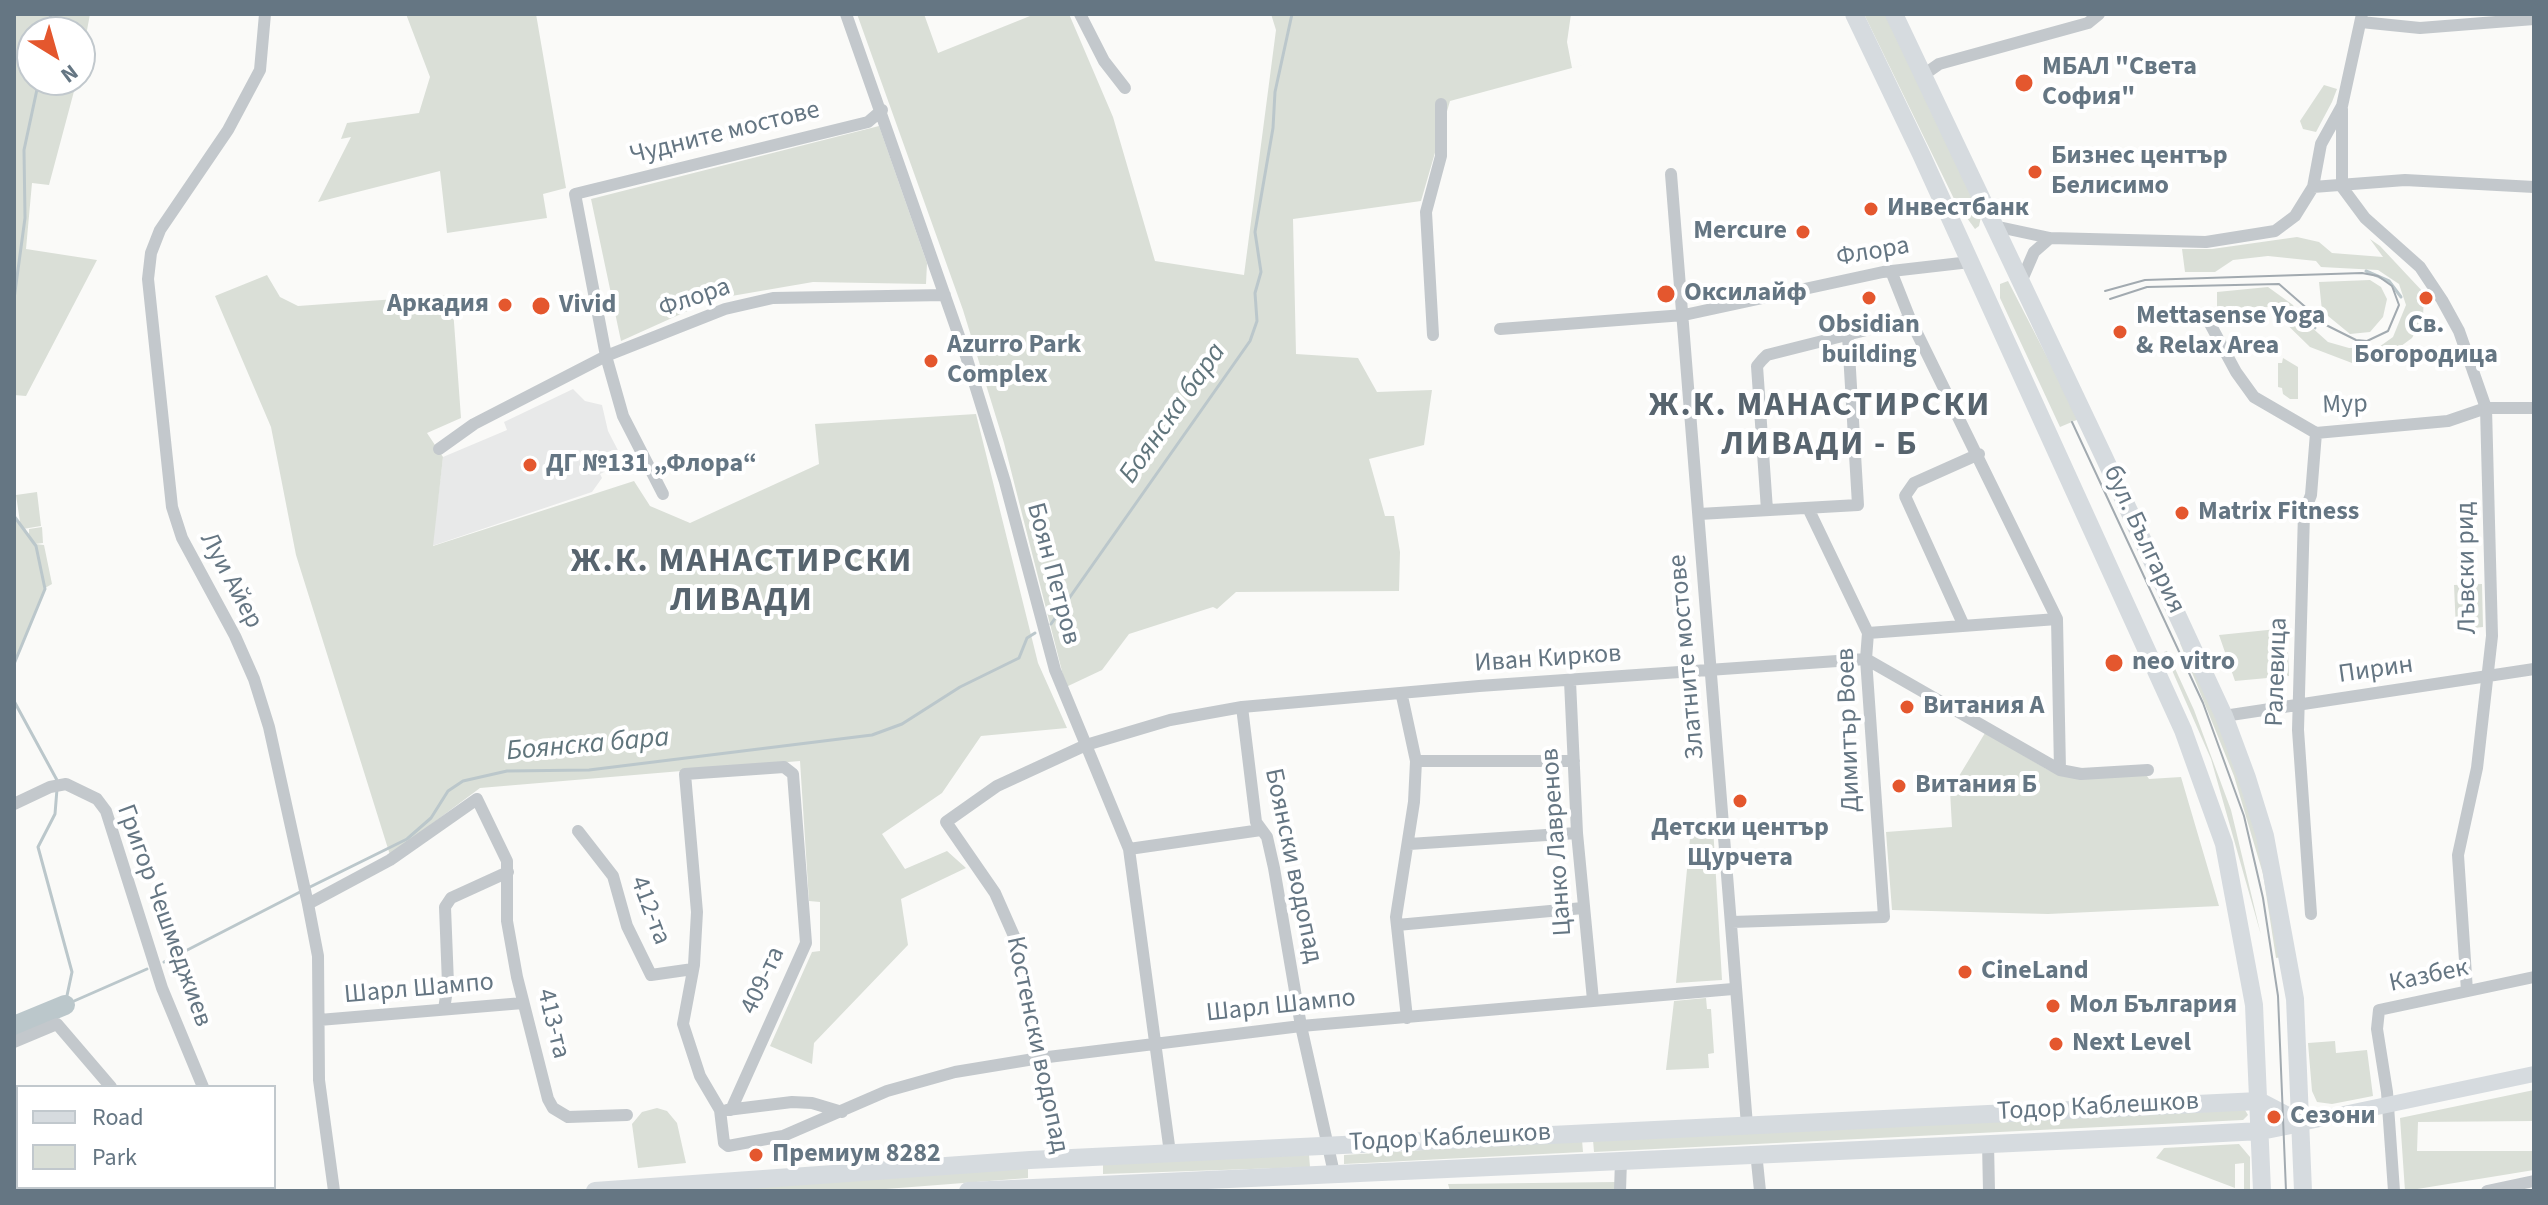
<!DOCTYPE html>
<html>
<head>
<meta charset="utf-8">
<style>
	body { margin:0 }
	#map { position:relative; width:2548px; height:1205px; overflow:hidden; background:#fafaf8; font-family:"Source Sans 3",sans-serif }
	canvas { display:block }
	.frame { position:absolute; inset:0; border:16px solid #657683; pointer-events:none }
	.legend { position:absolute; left:16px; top:1085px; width:260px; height:104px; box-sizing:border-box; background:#fff; border:2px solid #c1c8cd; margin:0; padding:10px 14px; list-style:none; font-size:24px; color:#657683 }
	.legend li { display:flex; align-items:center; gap:16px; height:40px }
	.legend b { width:40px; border:2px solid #c1c8cd }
	.north { position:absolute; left:16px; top:16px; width:80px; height:80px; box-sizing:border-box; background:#fff; border:2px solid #c1c8cd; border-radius:50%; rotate:143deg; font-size:22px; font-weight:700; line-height:32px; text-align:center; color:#657683 }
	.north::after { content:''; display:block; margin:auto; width:28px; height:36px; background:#e4572e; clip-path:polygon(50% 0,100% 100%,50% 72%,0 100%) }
</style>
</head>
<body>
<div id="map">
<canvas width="2548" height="1205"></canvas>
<div class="frame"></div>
<ul class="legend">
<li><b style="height:10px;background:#d6dbdf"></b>Road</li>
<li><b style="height:22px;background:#dadfd7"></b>Park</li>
</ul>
<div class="north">N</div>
</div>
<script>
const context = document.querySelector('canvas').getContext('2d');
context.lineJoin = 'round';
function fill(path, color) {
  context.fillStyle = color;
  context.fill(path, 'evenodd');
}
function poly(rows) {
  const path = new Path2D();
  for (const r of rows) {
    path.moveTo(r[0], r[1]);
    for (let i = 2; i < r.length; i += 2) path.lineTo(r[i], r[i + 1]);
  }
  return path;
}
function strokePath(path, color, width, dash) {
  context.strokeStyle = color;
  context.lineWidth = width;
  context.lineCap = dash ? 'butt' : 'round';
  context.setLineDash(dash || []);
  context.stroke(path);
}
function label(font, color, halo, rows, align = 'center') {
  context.font = font + ' "Source Sans 3",sans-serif';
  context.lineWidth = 8;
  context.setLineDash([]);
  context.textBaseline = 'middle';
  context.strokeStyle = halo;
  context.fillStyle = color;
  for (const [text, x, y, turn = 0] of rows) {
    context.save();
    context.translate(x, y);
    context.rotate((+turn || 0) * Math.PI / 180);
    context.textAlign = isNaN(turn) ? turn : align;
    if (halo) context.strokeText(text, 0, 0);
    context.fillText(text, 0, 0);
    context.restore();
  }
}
const built = poly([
	[573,389,585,401,602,405,608,431,624,462,600,474,602,478,592,492,432,546,443,457,507,430,504,422]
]);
const green = poly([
	[14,14,90,14,80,68,80,32,32,32,32,80,77,80,49,185,32,183,26,249,97,260,26,396,14,395],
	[406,14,536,14,566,188,543,194,547,218,447,233,440,171,318,202,351,137,341,139,347,123,419,113,430,77],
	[857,14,924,14,938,53,1035,14,1069,14,1113,117,1155,261,1244,275,1276,30,1271,14,1571,14,1567,42,1572,68,1594,62,1599,14,1594,62,1450,101,1421,201,1293,219,1296,354,1358,358,1377,392,1432,390,1424,445,1369,459,1385,516,1394,516,1400,552,1399,591,1236,592,1217,609,1213,607,1129,634,1102,670,1066,687,1004,443,963,310],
	[1864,14,1886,14,1981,217,1979,226,1975,229,1956,203],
	[2324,85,2337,89,2332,102,2316,132,2303,129,2300,121],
	[879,126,927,263,926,284,813,282,714,299,621,341,591,199],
	[2297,237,2319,242,2332,253,2383,257,2370,239,2380,246,2424,293,2423,318,2412,338,2378,363,2352,363,2310,347,2269,307,2217,308,2217,292,2268,287,2293,305,2299,316,2328,342,2349,348,2379,347,2393,337,2406,305,2399,284,2378,270,2321,267,2316,261,2268,256,2233,260,2215,272,2185,272,2182,249,2212,249],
	[267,275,280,297,298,306,452,295,461,418,427,433,443,457,433,546,634,481,650,506,690,523,819,464,815,424,976,414,1038,663,1067,728,981,736,942,793,882,834,905,869,947,851,966,868,901,899,908,945,814,1043,812,1064,770,1046,812,952,820,951,820,902,809,901,800,761,480,788,390,855,296,555,271,427,215,296],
	[2370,280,2381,287,2387,299,2383,317,2370,332,2350,334,2322,311,2319,282],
	[2008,281,2079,419,2060,427,2000,298,2000,284],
	[2283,358,2298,367,2298,399,2290,399,2283,394,2282,388,2278,387,2278,363,2282,363],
	[37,492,41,526,23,529,29,536,29,529,42,527,43,543,35,544,44,545,52,584,45,588,14,664,14,516,20,522,16,495],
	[2482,584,2483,627,2456,630,2454,585],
	[2287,628,2289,676,2235,681,2219,635],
	[2182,642,2218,720,2254,824,2282,957,2276,958,2263,874,2234,776,2180,643],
	[2167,651,2194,710,2231,810,2261,935,2211,759,2164,652],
	[1985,733,2050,771,2145,773,2149,779,2181,777,2219,906,2048,914,1892,910,1886,832,1952,827,1950,791],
	[1713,826,1722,980,1676,983,1691,828],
	[1706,998,1707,1009,1711,1009,1714,1053,1708,1054,1709,1068,1666,1070,1674,1001],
	[2335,1041,2336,1053,2367,1050,2373,1096,2332,1104,2317,1102,2312,1091,2308,1043],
	[2534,1090,2534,1121,2418,1122,2417,1151,2534,1151,2534,1170,2405,1191,2400,1118],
	[657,1108,667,1111,677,1123,686,1163,638,1168,632,1124,642,1112],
	[2245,1110,2248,1115,2243,1120,1594,1152,1593,1140],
	[1582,1140,1583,1152,1344,1164,1344,1155],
	[2239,1144,2250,1157,2250,1189,2244,1190,2244,1163,2235,1164,2235,1188,2156,1158,2164,1148],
	[1309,1155,1310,1167,1103,1174,1103,1164],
	[1028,1167,1028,1178,860,1191,709,1191],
	[1617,1182,1617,1191,1450,1191,1448,1184]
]);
const stream = poly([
	[48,32,51,14],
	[2366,271,2389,281,2401,297],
	[14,299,25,218,24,150,39,80],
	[2299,313,2315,328],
	[14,516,36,546,45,589,14,664],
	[1051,624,1250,341,1257,321,1255,293,1261,272,1255,232,1273,128,1275,92,1292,14],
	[14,701,58,782],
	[57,789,55,814,38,847,72,972,65,1005],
	[310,887,407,839,431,818,448,791,463,781,507,771,589,770,872,735,902,724,960,687,1019,658,1027,638,1035,633],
	[164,962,300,892],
	[65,1005,147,969]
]);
const river = poly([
	[14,1026,65,1005]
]);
const street = poly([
	[265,14,260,70,228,130,160,230,151,253,148,279,172,507,182,538,235,636,254,679,269,727,308,904,318,956,319,1080,334,1191],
	[846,14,966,356,1005,482,1055,670,1129,849,1170,1153],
	[1080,14,1104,61,1125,88],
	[2361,22,2420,28,2534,19],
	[1922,76,1939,64,2088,23,2099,14],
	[2342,109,2342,187],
	[1671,174,1747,1125],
	[2313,187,2405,180,2534,187],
	[2342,187,2365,218,2420,267,2442,300,2459,331,2486,408,2492,636,2477,768,2458,855,2467,991],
	[1994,226,2050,238,2206,242,2275,231,2295,216,2313,187,2321,144,2342,106,2362,14],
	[1891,271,1910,319,2057,619,2060,770],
	[2021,282,2034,252,2050,238],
	[2208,320,2236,372,2254,397,2316,433,2448,421,2486,408,2534,408],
	[1500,329,1684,315,1883,272,1970,262],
	[1433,335,1426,212,1441,156,1441,104],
	[439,449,474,424,606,356,725,309,773,298,945,295],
	[663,494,623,416,606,356,575,194,868,122,882,110],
	[1767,510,1757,366,1762,360,1767,355,1910,319],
	[1699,514,1858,505,1848,336],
	[1964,626,1905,496,1914,483,1979,454],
	[1868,633,2057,619],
	[1570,681,1577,833,1593,1000],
	[1402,696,1416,761,1414,802,1396,917,1407,1018],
	[1242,707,1256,822,1267,837,1274,868,1301,1026,1334,1173],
	[2224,716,2534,669],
	[1416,761,1574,761],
	[14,804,50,787,66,784,97,799,106,811,162,988,203,1087],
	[578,831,613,876,627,926,651,975,693,969],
	[1409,844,1577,833],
	[1129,849,1261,830],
	[308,904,390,860,477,799,507,861,507,921,517,977,548,1099,553,1108,568,1117,627,1115],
	[2311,914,2298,730,2304,513,2311,495,2316,433],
	[1732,922,1884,917,1866,659,1868,633,1808,508],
	[1397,925,1583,908],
	[444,1009,448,984,445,907,451,898,508,872],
	[319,1020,523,1003],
	[14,1042,57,1024,111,1087],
	[727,1110,792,1102,812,1103,842,1112],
	[731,1110,806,943,793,774,784,767,685,774,697,912,694,965,683,1024,700,1076,720,1110,724,1143,728,1146,783,1136,887,1091,955,1072,1040,1058,1301,1026,1733,989],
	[14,1141,18,1145],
	[1988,1143,1989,1191],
	[1756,1152,1760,1191],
	[1061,1159,1014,936,995,893,946,822,997,786,1086,745,1170,720,1242,707,1479,686,1866,659,2060,770,2081,774,2148,770],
	[57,1187,61,1191],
	[1620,1191,1621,1160],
	[2394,1191,2387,1092,2377,1029,2379,1010,2534,977],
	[2487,1191,2534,1181]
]);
const secondary = poly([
	[2301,1123,2534,1074]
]);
const primary = poly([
	[1854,14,1921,154,2183,730,2224,844,2254,1005,2262,1191],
	[1894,14,2104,457,2224,716,2247,778,2265,836,2295,999,2303,1191],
	[595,1191,1030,1160,2259,1101,2301,1123],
	[968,1191,2165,1136,2261,1131,2301,1123]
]);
const tram = poly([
	[2105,291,2145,280,2362,273,2378,276,2392,286,2399,305,2388,331,2367,341,2356,340,2326,325,2279,284,2147,287,2110,299],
	[2072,422,2203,703,2244,816,2263,898,2278,996,2286,1191]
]);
const markers = [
	[2024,83,10,"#e4572e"],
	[2035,172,8,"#e4572e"],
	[1871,209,8,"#e4572e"],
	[1803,232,8,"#e4572e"],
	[1666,294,10,"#e4572e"],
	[1869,298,8,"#e4572e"],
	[2426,298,8,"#e4572e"],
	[505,305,8,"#e4572e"],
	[541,306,10,"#e4572e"],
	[2120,332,8,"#e4572e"],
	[931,361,8,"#e4572e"],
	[530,465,8,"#e4572e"],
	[2182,513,8,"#e4572e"],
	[2114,663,10,"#e4572e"],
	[1907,707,8,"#e4572e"],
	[1899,786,8,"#e4572e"],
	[1740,801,8,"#e4572e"],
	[1965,972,8,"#e4572e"],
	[2053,1006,8,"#e4572e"],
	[2056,1044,8,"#e4572e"],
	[2274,1117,8,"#e4572e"],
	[756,1155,8,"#e4572e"]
];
const poiNames = [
	["МБАЛ \"Света",2042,68],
	["София\"",2042,98],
	["Бизнес център",2051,157],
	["Белисимо",2051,187],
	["Инвестбанк",1887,209],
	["Mercure",1787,232,"right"],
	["Оксилайф",1684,294],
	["Аркадия",489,305,"right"],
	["Vivid",559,306],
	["Mettasense Yoga",2136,317],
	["& Relax Area",2136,347],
	["Obsidian",1869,326,"center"],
	["building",1869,356,"center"],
	["Св.",2426,326,"center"],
	["Богородица",2426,356,"center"],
	["Azurro Park",947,346],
	["Complex",947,376],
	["ДГ №131 „Флора“",546,465],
	["Matrix Fitness",2198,513],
	["neo vitro",2132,663],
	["Витания А",1923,707],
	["Витания Б",1915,786],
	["Детски център",1740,829,"center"],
	["Щурчета",1740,859,"center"],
	["CineLand",1981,972],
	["Мол България",2069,1006],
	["Next Level",2072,1044],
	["Сезони",2290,1117],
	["Премиум 8282",772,1155]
];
const streetNames = [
	["Чудните мостове",725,134,-14],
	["Флора",1873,253,-10],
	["Флора",695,299,-19],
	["Мур",2345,406,-2],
	["бул. България",2143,540,65],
	["Лъвски рид",2468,568,-91],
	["Боян Петров",1052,574,75],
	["Луи Айер",230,581,62],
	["Златните мостове",1688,657,-95],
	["Иван Кирков",1548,660,-4],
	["Пирин",2376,671,-8],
	["Ралевица",2278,672,-88],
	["Димитър Воев",1850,730,-92],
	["Цанко Лавренов",1558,842,-94],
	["Боянски водопад",1292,866,78],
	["412-та",649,911,69],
	["Григор Чешмеджиев",163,916,70],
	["Казбек",2429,977,-12],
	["409-та",764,981,-65],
	["Шарл Шампо",419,990,-5],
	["Шарл Шампо",1281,1007,-6],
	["413-та",552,1024,76],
	["Костенски водопад",1036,1045,78],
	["Тодор Каблешков",2098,1108,-3],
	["Тодор Каблешков",1450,1139,-3]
];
const waterNames = [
	["Боянска бара",1174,414,-55],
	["Боянска бара",588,746,-5]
];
const districtNames = [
	["Ж.К. МАНАСТИРСКИ",1820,408],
	["ЛИВАДИ - Б",1820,447],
	["Ж.К. МАНАСТИРСКИ",742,564],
	["ЛИВАДИ",742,603]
];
fill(built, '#e8e9e9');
fill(green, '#dadfd7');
strokePath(stream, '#bbc7cb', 3);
strokePath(river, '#bbc7cb', 20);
strokePath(street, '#c3c8cc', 12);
strokePath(secondary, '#d6dbdf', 16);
strokePath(primary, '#d6dbdf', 18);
strokePath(tram, '#a2aab0', 2);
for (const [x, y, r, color] of markers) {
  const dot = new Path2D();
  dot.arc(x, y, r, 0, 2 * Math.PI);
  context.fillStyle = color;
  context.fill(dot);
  strokePath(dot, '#fff', 3);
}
label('bold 26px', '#657683', '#fff', poiNames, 'left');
label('26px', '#657683', '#fff', streetNames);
label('italic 28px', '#60757c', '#fff', waterNames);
context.letterSpacing = '2px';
label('bold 34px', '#57646e', '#fff', districtNames);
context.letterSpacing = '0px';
</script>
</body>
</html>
